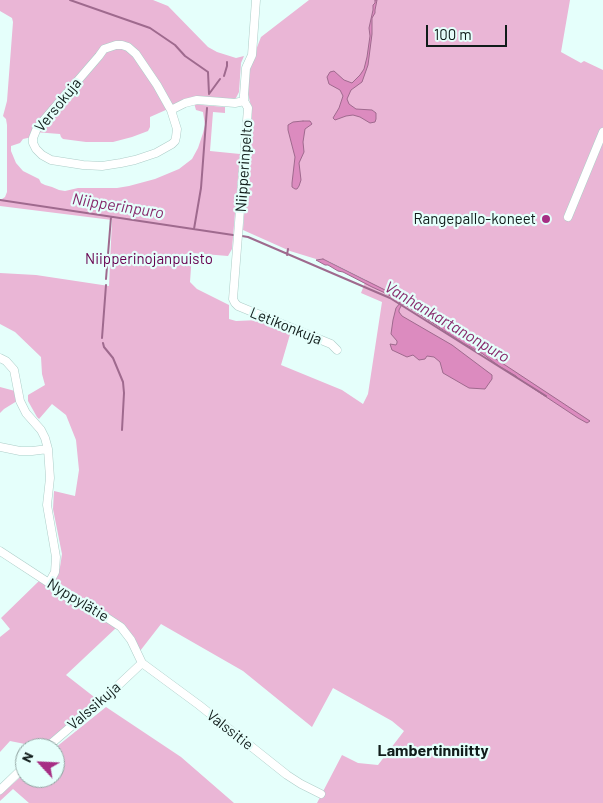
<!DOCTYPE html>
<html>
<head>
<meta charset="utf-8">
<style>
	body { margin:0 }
	#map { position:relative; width:603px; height:803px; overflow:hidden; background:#e5fffb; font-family:Barlow,sans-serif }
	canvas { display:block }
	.north { position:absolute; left:15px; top:738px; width:50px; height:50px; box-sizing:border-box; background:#e5fffb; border:1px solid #90a4a1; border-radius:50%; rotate:295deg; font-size:14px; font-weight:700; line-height:20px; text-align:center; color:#101c1a }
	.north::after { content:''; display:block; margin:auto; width:18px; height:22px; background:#a62e84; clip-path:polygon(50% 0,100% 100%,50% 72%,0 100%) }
	.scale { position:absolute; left:426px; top:25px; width:81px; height:22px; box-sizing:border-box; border:2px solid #101c1a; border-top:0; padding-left:6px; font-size:15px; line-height:18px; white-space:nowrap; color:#101c1a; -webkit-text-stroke:4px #e5fffb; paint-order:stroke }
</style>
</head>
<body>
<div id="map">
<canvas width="603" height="803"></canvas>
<div class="north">N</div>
<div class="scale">100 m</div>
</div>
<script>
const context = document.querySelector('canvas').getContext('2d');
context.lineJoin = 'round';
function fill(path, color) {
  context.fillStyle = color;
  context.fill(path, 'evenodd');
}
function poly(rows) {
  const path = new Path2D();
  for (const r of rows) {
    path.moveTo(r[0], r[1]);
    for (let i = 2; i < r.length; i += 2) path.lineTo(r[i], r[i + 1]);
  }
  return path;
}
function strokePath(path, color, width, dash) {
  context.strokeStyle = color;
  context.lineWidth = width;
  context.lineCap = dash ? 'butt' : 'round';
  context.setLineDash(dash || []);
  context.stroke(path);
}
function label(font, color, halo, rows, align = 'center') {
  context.font = font + ' Barlow,sans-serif';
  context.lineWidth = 4.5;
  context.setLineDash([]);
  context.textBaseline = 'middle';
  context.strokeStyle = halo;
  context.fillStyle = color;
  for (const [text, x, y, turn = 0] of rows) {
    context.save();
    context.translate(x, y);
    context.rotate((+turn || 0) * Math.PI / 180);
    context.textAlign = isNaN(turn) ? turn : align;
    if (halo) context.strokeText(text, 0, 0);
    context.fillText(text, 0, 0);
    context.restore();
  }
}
const green = poly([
	[0,0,153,0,168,6,208,47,217,52,236,58,244,56,241,63,239,92,235,100,230,100,201,98,177,105,150,117,150,127,148,131,132,137,113,142,86,142,63,139,61,137,60,134,34,132,32,137,23,139,20,143,11,146,11,151,16,163,23,171,39,179,41,183,45,185,52,187,59,190,65,191,78,188,117,188,129,186,155,179,179,169,192,159,198,148,203,133,205,125,203,112,196,110,194,103,202,105,225,107,225,113,213,112,210,151,240,154,232,249,228,256,192,253,190,282,197,289,229,305,229,319,236,321,259,320,291,331,281,365,342,390,363,404,368,394,382,302,361,293,366,280,330,262,323,259,316,259,290,251,243,230,252,111,247,89,249,68,261,37,309,0,570,0,561,52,581,63,584,61,603,70,603,803,317,803,342,755,358,763,378,765,404,731,392,721,333,688,312,727,243,671,161,624,140,651,122,623,54,580,60,567,62,554,53,509,54,491,75,496,79,470,76,440,66,415,52,404,39,419,37,417,28,401,28,395,45,385,42,374,41,357,15,332,0,324,0,273,36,275,109,286,112,220,0,206,0,199,2,199,5,197,7,192,7,125,6,119,3,116,7,101,13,22,12,18,0,11],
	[0,387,15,391,17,401,4,409,0,413],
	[40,580,117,627,66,675,98,700,41,748,27,748,25,744,10,741,0,752,0,637,10,629,1,618],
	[106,707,181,757,234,803,29,803,13,789,0,801,0,795,25,773,25,778,55,778,55,748]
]);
const water = poly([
	[375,0,377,0,375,10,375,13,372,18,372,34,368,65,362,82,351,90,347,99,349,104,356,109,372,110,376,113,376,119,375,122,370,123,360,117,353,115,346,116,335,120,333,118,339,108,343,96,340,90,329,84,327,77,330,72,334,71,344,80,352,83,360,75,364,69,367,57,370,36,369,28,373,10,373,5,375,3,375,0],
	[303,121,310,121,312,124,305,129,303,142,304,152,299,163,301,180,299,186,297,189,295,189,292,187,292,183,295,157,288,130,288,125,293,122,303,121],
	[323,259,391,293,458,334,590,421,587,423,578,418,519,379,516,376,499,366,483,354,463,343,404,304,401,306,399,310,399,312,402,316,452,345,492,375,492,379,485,389,469,388,443,373,440,362,434,357,427,356,425,359,419,360,413,355,407,357,392,350,390,344,396,345,397,343,397,341,391,334,393,320,396,308,400,303,398,300,383,292,372,287,343,272,338,271,328,265,325,265,316,260,323,259]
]);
const stream = poly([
	[70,0,150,28,175,45,185,56,208,72,209,94],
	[224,76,227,66,227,62],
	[209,94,220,79],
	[0,200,233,235],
	[194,229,201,188,207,108],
	[242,236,248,237,390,298,546,396],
	[287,255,288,249],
	[106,279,111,217],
	[102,338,106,285],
	[103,343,104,347,113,358,123,382,124,393,122,430]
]);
const minor = poly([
	[256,0,252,55,246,68,244,95,244,101,248,108,233,299,235,303,238,306,331,344,337,350],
	[171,110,157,85,136,54,128,47,122,45,116,45,104,49,99,56,37,128,33,138,33,143,36,149,42,155,51,160,83,165,102,166,121,163,135,160,156,153,172,144,175,141,176,137,177,129,171,110,185,103,197,100,235,103,244,101],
	[568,217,603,132],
	[0,358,6,361,14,370,20,401,26,413,41,430,45,438,48,449,50,478,47,505,56,557,55,572,49,583],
	[0,447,20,451,32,451,48,449],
	[0,551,49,583,71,600,89,606,121,627,131,640,142,663,199,705,287,775,301,784,321,794],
	[46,748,109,694,142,663],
	[0,790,25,766]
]);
const markers = [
	[546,219,5,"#a62e84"]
];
const streetNames = [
	["Versokuja",58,105,-51],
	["Niipperinpelto",244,166,-86],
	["Letikonkuja",286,326,22],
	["Nyppylätie",78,600,31],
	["Valssikuja",94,706,-41],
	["Valssitie",230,730,38]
];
const poiNames = [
	["Rangepallo-koneet",536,219]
];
const parkNames = [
	["Niipperinojanpuisto",149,259]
];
const waterNames = [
	["Niipperinpuro",118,206,9],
	["Vanhankartanonpuro",447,322,31]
];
const neighbourhoodNames = [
	["Lambertinniitty",433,751]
];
fill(green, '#eab6d6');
fill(water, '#dc8bbf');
strokePath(water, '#9f6a8e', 1);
strokePath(stream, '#9f6a8e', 2);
strokePath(minor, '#adcdc8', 9);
strokePath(minor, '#fff', 8);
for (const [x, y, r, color] of markers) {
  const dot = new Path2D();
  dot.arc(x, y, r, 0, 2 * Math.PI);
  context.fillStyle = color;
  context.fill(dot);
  strokePath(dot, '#e5fffb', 2);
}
label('15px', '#101c1a', '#e5fffb', streetNames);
label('15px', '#101c1a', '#e5fffb', poiNames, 'right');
label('15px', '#67004f', '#e5fffb', parkNames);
label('italic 16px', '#882a6c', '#e5fffb', waterNames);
label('bold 16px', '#101c1a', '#e5fffb', neighbourhoodNames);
</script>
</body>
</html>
